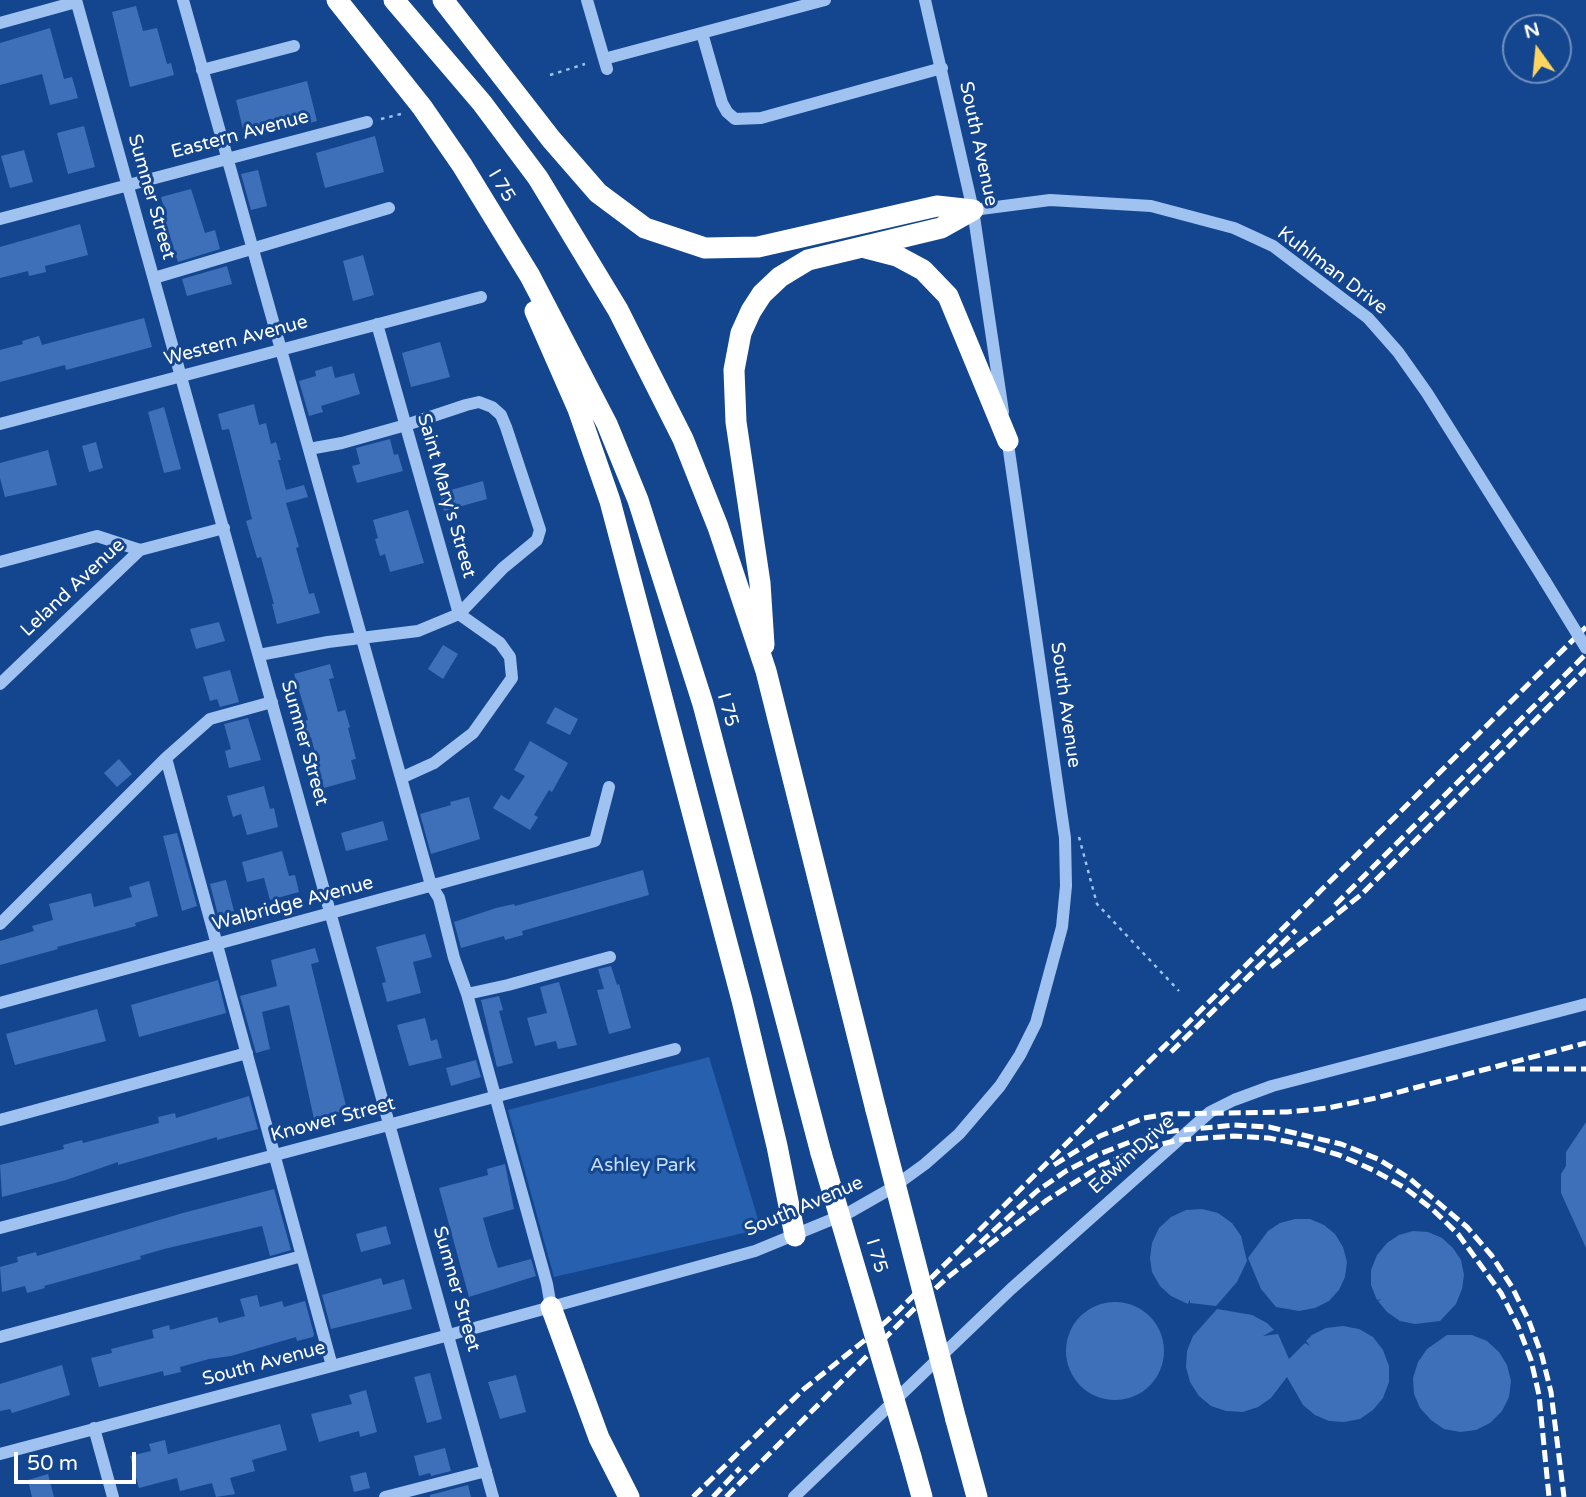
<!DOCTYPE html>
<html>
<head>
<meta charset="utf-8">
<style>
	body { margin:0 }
	#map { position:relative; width:1586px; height:1497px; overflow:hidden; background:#14468f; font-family:"Varela Round",sans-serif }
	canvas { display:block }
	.north { position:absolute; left:1502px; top:14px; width:70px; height:70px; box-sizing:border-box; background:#14468f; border:2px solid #7290bc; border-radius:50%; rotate:345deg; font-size:19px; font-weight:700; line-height:28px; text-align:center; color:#fff }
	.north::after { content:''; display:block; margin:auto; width:24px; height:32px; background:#ffd55f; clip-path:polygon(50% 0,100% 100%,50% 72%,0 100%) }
	.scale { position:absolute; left:14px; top:1452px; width:122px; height:32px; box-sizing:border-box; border:4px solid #fff; border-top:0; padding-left:9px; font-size:21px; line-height:24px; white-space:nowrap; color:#fff; -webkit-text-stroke:5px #14468f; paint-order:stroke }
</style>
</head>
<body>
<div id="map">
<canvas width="1586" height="1497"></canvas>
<div class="north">N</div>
<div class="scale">50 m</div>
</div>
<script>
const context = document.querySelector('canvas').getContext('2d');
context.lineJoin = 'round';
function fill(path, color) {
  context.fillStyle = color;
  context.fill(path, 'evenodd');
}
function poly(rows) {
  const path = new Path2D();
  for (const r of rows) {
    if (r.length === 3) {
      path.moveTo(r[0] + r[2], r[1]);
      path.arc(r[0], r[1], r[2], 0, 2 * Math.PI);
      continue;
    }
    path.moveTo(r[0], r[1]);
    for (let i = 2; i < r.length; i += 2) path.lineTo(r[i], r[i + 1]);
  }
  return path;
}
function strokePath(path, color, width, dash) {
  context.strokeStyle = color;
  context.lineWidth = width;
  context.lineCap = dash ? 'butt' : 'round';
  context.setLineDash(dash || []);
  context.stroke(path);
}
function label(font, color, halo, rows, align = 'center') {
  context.font = font + ' "Varela Round",sans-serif';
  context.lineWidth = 6;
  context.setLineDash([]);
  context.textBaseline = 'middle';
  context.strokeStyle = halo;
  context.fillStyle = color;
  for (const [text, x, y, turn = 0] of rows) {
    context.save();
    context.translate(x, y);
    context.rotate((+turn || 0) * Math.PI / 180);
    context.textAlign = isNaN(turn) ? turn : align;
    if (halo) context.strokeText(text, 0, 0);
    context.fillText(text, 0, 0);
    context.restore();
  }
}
const green = poly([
	[709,1057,761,1229,554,1277,508,1110]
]);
const building = poly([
	[136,6,143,31,157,28,167,64,171,63,174,75,130,87,112,12],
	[50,28,64,79,72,77,78,98,50,105,42,74,0,85,0,43],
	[307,81,317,121,282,130,279,119,243,129,236,100],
	[84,126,95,167,68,174,57,133],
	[375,136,384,172,325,188,316,153],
	[24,150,33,182,10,188,1,156],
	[258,170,267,206,251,210,241,174],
	[191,189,205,233,215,230,220,249,178,262,165,220,167,219,161,197],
	[80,224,88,255,45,266,46,272,29,276,28,271,0,278,0,247],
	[363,255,374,295,353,301,343,261],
	[227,266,232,284,187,296,182,279],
	[144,318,152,347,66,370,65,365,0,382,0,350,23,344,22,341,39,336,42,345],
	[440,342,450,377,411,387,402,353],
	[332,366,335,378,354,373,360,394,321,406,323,412,309,416,299,381,316,376,315,371],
	[254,404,259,425,266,423,271,444,276,442,281,460,278,460,286,490,304,485,308,497,286,503,299,547,296,548,309,594,314,593,320,613,277,624,272,604,274,604,261,557,257,558,246,521,252,519,229,429,222,430,218,414],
	[164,407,181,469,164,473,148,412],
	[390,439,394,455,398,454,403,471,357,483,352,466,360,464,356,448],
	[96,442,103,468,89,472,82,446],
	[48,450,57,485,5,497,0,478,0,463],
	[483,481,487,499,444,511,440,493],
	[408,510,424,563,390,572,385,554,380,556,375,539,378,538,373,520],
	[219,622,225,641,196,649,190,629],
	[443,645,458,654,443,679,428,669],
	[330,664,334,678,329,679,338,712,345,710,350,727,348,728,356,759,351,760,356,779,324,788,311,737,305,739,300,722,308,720,294,674],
	[230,670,239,702,220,707,217,699,210,701,203,677],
	[555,707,578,719,570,735,546,723],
	[248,718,261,760,229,768,225,751,231,749,224,724],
	[530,741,568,763,552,792,549,790,534,815,538,817,530,830,493,808,501,795,509,800,525,776,514,770],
	[119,759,132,774,117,787,104,773],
	[264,786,270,809,274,808,278,827,247,835,241,814,233,817,227,796],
	[469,797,480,839,431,854,420,814,451,805,450,802],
	[383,821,388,840,346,851,341,833],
	[177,833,197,906,182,911,163,836],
	[282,851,289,876,295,875,299,892,270,900,264,878,247,882,242,862],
	[643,870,649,895,522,931,523,935,505,940,504,936,461,948,454,922,496,908,514,904,515,906],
	[226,880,234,911,218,915,210,884],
	[149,881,158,916,135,923,136,926,57,947,58,949,0,965,0,941,34,931,32,926,53,920,49,904,91,893,94,907,132,897,129,887],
	[425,934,432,957,413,962,421,993,387,1002,382,983,386,982,376,947],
	[315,948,319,962,311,964,347,1110,314,1119,289,1005,262,1012,270,1049,256,1053,240,996,277,986,271,960],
	[611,966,617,985,619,984,631,1028,609,1034,597,990,604,989,598,969],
	[218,980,226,1013,139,1037,131,1005],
	[559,982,577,1045,558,1049,556,1041,535,1046,527,1018,547,1013,540,987],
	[499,996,503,1010,499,1011,513,1063,497,1067,481,1000],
	[97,1009,106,1041,15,1065,6,1034],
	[425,1018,431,1041,437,1039,442,1058,409,1066,397,1025],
	[476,1060,481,1077,451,1086,446,1068],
	[249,1096,258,1129,217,1140,217,1137,118,1165,118,1162,66,1180,2,1197,0,1165,64,1149,63,1145,82,1140,83,1143,159,1123,158,1117,175,1113,176,1118],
	[1586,1122,1586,1248,1561,1193,1561,1174,1566,1166,1566,1152],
	[505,1164,514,1209,483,1218,491,1247,498,1268,531,1259,536,1276,469,1297,439,1188,488,1175,487,1169],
	[274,1189,291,1250,270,1256,262,1226,164,1249,140,1256,141,1259,44,1286,45,1288,27,1293,25,1286,2,1292,0,1267,18,1262,17,1257,36,1252,37,1256,183,1213],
	[1202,1209,1218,1213,1232,1223,1241,1236,1247,1261,1237,1282,1216,1306,1190,1303,1190,1299,1188,1304,1171,1296,1160,1286,1152,1272,1150,1258,1152,1243,1159,1228,1171,1217,1186,1210],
	[1295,1219,1310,1219,1324,1225,1335,1234,1343,1247,1347,1262,1345,1277,1339,1290,1329,1301,1315,1308,1299,1311,1276,1307,1261,1289,1248,1258,1268,1231,1280,1223],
	[386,1226,391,1244,361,1252,356,1234],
	[1413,1231,1428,1232,1442,1238,1453,1248,1461,1260,1464,1275,1462,1289,1456,1304,1440,1321,1415,1324,1400,1321,1387,1312,1378,1301,1382,1299,1377,1300,1371,1285,1371,1270,1377,1255,1387,1243,1399,1235],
	[381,1278,383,1285,404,1279,412,1309,331,1329,322,1295],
	[257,1295,260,1307,282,1301,284,1307,305,1301,314,1334,313,1337,297,1341,296,1337,231,1356,209,1359,180,1367,181,1372,164,1376,163,1371,99,1387,91,1358,112,1353,111,1349,154,1338,152,1330,169,1325,170,1330,217,1317,219,1323,245,1316,240,1299],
	[1115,1351,49],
	[1217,1309,1252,1315,1267,1323,1274,1330,1263,1336,1278,1334,1289,1359,1305,1343,1310,1346,1306,1341,1312,1335,1326,1328,1343,1326,1359,1329,1373,1337,1383,1350,1389,1366,1389,1382,1383,1398,1373,1410,1360,1419,1344,1422,1329,1421,1315,1415,1303,1405,1287,1377,1271,1398,1258,1407,1243,1412,1226,1411,1211,1406,1199,1396,1190,1382,1186,1367,1187,1351,1193,1336],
	[1447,1335,1472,1335,1487,1341,1499,1352,1507,1365,1511,1381,1509,1397,1502,1411,1490,1423,1476,1430,1460,1432,1444,1429,1431,1420,1420,1408,1414,1394,1413,1378,1418,1362,1427,1349],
	[62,1365,70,1395,12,1413,10,1409,0,1411,0,1384],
	[430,1373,442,1419,427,1423,414,1377],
	[516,1375,526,1412,500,1419,488,1382],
	[366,1390,377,1432,360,1437,359,1431,319,1442,311,1414,352,1404,349,1395],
	[280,1424,287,1450,252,1460,255,1471,230,1478,235,1494,216,1497,212,1483,180,1491,177,1478,139,1488,130,1456,151,1451,149,1444,165,1440,168,1454],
	[445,1448,451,1471,431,1476,430,1473,419,1476,414,1456],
	[366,1472,370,1488,354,1492,350,1476],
	[48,1474,54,1497,32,1497,28,1480],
	[468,1485,471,1497,430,1497,430,1495]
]);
const path = poly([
	[550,75,585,64],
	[381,119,401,114],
	[1079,837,1097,904,1179,991]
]);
const minor = poly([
	[76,0,493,1497],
	[183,0,431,885,439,898,454,958,467,994,547,1284,551,1307],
	[587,0,607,69],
	[925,0,973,210,1003,412],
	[0,23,76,2],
	[702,33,722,103,727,112,735,119,761,118,942,68],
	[604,59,825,0],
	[202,70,294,46],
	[973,210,1050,200,1151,206,1234,228,1273,246,1368,318,1398,352,1427,393,1545,581],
	[0,219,367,122],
	[154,278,389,208],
	[377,324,459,614,500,643,510,657,512,678,473,733,434,763,401,778],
	[0,424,481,297],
	[0,562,97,536,140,550],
	[259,655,328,642,418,631,459,614,503,568,537,540,540,530,506,427,501,415,492,407,479,402,466,405,406,425,342,443,309,449],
	[0,684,140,550,224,528],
	[166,758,332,1366],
	[0,924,166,758,210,719,272,702],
	[467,994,508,985,610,957],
	[0,1003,595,841,609,787],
	[0,1120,247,1053],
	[0,1228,675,1049],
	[0,1337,302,1256],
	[94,1428,113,1497],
	[0,1454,449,1335,755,1251,850,1212,892,1188,925,1164,959,1134,1000,1086,1020,1055,1036,1023,1062,927,1066,886,1065,838,1007,437],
	[385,1497,486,1471],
	[794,1497,1011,1289,1210,1112,1234,1100,1272,1086,1586,1004]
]);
const highway = poly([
	[337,0,422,107,462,165,530,276,607,424,638,500,703,704,821,1153],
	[394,0,482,103,538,178,618,310,683,439,718,527,766,671,876,1110],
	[443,0,551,139,598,193,645,228,705,248,758,247,937,206,973,210],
	[866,248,897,256,923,270,948,296,1008,441],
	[535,311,578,409,610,501,742,1000,777,1146,795,1236],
	[764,645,760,583,736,422,734,370,741,333,751,311,762,294,780,277,808,260,941,228,973,210],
	[551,1307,599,1438,629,1497],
	[956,1420,977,1497],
	[911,1457,922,1497]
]);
const rail = poly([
	[1335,905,1586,654],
	[1271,967,1362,894,1586,669],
	[1171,1052,1296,930],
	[1513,1069,1586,1069],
	[1054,1165,1100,1136,1144,1118,1168,1114,1287,1112,1328,1108,1376,1098,1586,1043],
	[980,1243,1037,1191,1066,1171,1097,1155,1130,1142,1164,1132,1234,1125,1269,1127,1341,1144,1378,1159,1409,1178,1467,1227,1492,1256,1512,1287,1529,1321,1542,1356,1551,1392,1564,1497],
	[923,1300,948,1277,1047,1200,1102,1165,1132,1152,1178,1140,1234,1136,1269,1138,1305,1145,1339,1155,1373,1170,1405,1188,1432,1209,1458,1234,1501,1293,1518,1326,1531,1360,1539,1395,1549,1497],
	[693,1497,804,1389,870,1336,899,1310,1586,627],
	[713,1497,740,1468],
	[726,1497,918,1305]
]);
const minorBridge = poly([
	[1545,581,1586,648]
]);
const highwayBridge = poly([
	[876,1110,956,1420],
	[821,1153,911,1457]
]);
const streetNames = [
	["Eastern Avenue",240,135,-15],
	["South Avenue",978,144,78],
	["I 75",501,186,59],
	["Sumner Street",151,197,74],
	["Kuhlman Drive",1332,271,37],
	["Western Avenue",236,341,-15],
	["Saint Mary's Street",446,496,74],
	["Leland Avenue",73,588,-43],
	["South Avenue",1065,705,82],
	["I 75",727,710,74],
	["Sumner Street",304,743,74],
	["Walbridge Avenue",293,904,-15],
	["Knower Street",333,1120,-15],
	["Edwin Drive",1132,1155,-42],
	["South Avenue",804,1207,-23],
	["I 75",876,1256,73],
	["Sumner Street",456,1289,74],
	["South Avenue",264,1364,-15]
];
const parkNames = [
	["Ashley Park",643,1166]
];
fill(green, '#2660ae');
fill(building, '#3d70b8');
strokePath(path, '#9fc2f1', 2.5, [3.5, 5]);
strokePath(minor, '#9fc2f1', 12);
strokePath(highway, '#fff', 21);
strokePath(rail, '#fff', 5, [12, 5]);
strokePath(minorBridge, '#9fc2f1', 12);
strokePath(highwayBridge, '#fff', 21);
label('19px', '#fff', '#14468f', streetNames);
label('19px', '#c6ddfc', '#14468f', parkNames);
</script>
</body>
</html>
